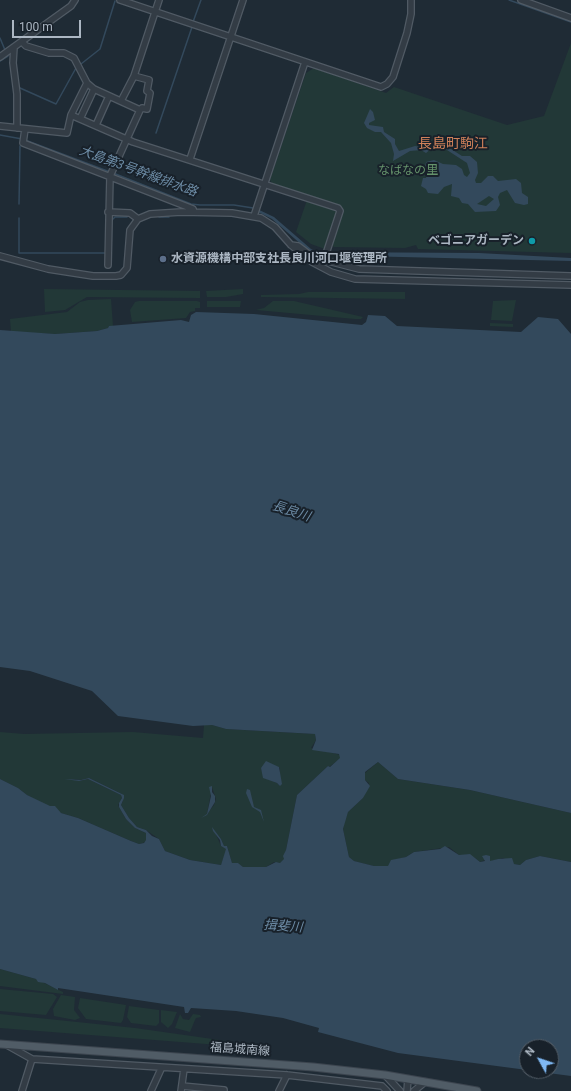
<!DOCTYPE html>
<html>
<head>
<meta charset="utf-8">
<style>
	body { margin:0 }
	#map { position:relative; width:571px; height:1091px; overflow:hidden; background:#1f2b35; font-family:Roboto,sans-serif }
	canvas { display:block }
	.north { position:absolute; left:519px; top:1039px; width:40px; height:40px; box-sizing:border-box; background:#18212a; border:1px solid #535d67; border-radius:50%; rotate:310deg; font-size:11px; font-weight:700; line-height:16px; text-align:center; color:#acb7c3 }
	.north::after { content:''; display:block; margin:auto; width:14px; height:18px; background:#7fb9f5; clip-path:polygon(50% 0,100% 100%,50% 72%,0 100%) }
	.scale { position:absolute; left:12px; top:20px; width:69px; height:18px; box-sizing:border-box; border:2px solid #acb7c3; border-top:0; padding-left:5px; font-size:12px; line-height:14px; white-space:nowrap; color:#acb7c3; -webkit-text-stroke:3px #18212a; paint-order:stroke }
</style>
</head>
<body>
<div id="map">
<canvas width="571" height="1091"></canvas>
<div class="north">N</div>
<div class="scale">100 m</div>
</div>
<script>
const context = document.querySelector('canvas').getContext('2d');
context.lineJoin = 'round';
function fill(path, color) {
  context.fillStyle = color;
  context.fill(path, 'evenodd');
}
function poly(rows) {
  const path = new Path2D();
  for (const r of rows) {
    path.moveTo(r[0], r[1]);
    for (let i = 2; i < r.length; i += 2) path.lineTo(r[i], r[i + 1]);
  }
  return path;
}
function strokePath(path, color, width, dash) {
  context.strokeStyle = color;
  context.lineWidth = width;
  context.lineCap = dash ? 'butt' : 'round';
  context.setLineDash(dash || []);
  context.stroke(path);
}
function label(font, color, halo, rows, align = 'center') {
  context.font = font + ' Roboto,"Noto Sans JP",sans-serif';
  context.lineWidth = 4;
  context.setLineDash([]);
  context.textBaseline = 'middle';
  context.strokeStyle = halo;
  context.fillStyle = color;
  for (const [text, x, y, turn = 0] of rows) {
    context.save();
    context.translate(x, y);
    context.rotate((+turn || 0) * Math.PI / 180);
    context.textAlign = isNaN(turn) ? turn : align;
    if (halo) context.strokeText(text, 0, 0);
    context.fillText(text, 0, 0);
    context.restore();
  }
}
const green = poly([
	[571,43,571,253,418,249,416,245,405,248,334,247,332,245,343,209,274,186,270,180,306,73,314,68,386,93,394,87,507,125,544,116],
	[307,200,335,210,337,213,325,249,311,244,296,232],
	[44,289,200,291,200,298,87,297,65,310,45,312],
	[243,289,243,294,226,297,207,297,206,291],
	[308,292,405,292,405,299,261,297,261,295,299,294],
	[111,299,113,326,109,326,108,328,97,331,55,334,11,332,10,319,67,312,80,302,88,300],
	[516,300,512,321,491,320,493,301],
	[139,301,197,301,200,302,200,308,195,308,195,311,190,312,186,318,132,322,130,310,135,302],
	[207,301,241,301,240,307,207,307],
	[273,301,294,301,363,317,361,319,355,319,256,310,264,308],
	[490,323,513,324,513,327,490,326],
	[204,725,212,725,226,729,315,734,316,740,311,748,341,755,340,759,329,767,328,766,297,795,284,860,280,863,274,862,266,867,258,868,243,867,238,863,232,863,227,846,224,846,221,839,215,832,221,846,227,849,221,865,190,860,165,851,159,839,146,830,137,827,129,818,121,805,123,801,122,794,89,778,81,780,71,779,79,781,88,779,121,795,122,798,118,805,119,807,126,819,135,828,146,833,146,841,143,843,139,844,131,841,78,818,61,813,27,795,18,788,0,779,0,732,24,734,133,732,203,738],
	[272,764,280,768,280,786,277,783,265,778,262,771,261,768],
	[212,787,216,799,214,805,207,814],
	[378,762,398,779,470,790,571,813,571,862,540,856,526,860,520,865,514,864,503,858,492,861,490,861,490,858,480,862,475,858,459,855,449,847,414,852,406,857,395,860,389,866,374,866,354,861,349,857,347,848,343,829,345,819,348,812,363,798,369,783,365,780,365,773],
	[0,969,36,979,63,992,63,994,0,986],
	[0,989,53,994,57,997,46,1015,0,1011],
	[61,995,75,997,74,1010,80,1018,75,1020,54,1016,53,1009],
	[80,998,126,1005,123,1020,121,1023,86,1019,78,1008],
	[129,1006,159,1010,159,1023,156,1026,131,1023,127,1017],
	[161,1010,177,1012,172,1024,168,1028,161,1022],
	[0,1014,135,1028,241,1043,219,1042,219,1045,0,1028],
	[180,1014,183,1019,189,1020,193,1014,200,1015,201,1017,196,1018,195,1020,190,1032,175,1028]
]);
const water = poly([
	[370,109,373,112,375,120,369,123,369,125,383,127,384,132,395,139,395,144,399,151,415,146,425,148,432,145,451,149,462,156,470,156,477,162,478,173,475,180,476,183,481,183,488,176,493,176,498,181,516,179,521,183,522,193,528,197,528,204,524,205,515,203,507,190,500,193,498,197,500,205,496,211,475,212,468,204,462,203,459,198,451,196,452,184,444,187,438,194,428,193,426,189,421,186,423,178,426,178,427,174,432,175,433,173,428,172,428,168,425,167,426,162,434,160,443,164,456,165,462,169,464,175,467,177,470,173,467,163,447,150,432,148,426,153,421,150,410,151,393,161,394,154,391,143,381,132,375,132,367,128,364,123],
	[489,196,494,199,486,206,477,204],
	[253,207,274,217,311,249,317,252,479,253,571,258,571,261,317,255,310,252,272,219,252,209],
	[196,312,254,314,362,325,366,322,368,315,385,316,397,326,521,332,538,317,558,319,571,334,571,813,470,790,398,779,378,762,365,772,365,780,370,786,363,798,348,812,343,829,349,857,354,861,374,866,388,866,391,860,406,857,414,852,440,849,445,846,459,855,470,854,480,862,485,861,482,856,486,855,490,856,490,861,498,859,512,858,514,864,520,865,526,860,540,856,571,862,571,1076,533,1071,551,1071,551,1047,527,1047,527,1070,398,1053,318,1032,319,1028,283,1018,236,1011,191,1008,188,1013,185,1013,184,1007,58,988,58,990,45,983,38,982,36,979,0,969,0,779,18,788,27,795,50,806,55,806,61,813,78,818,131,841,139,844,144,843,146,840,146,833,135,828,126,819,119,807,119,803,122,798,121,795,88,779,79,781,64,779,81,780,89,778,124,795,124,798,121,805,129,818,137,827,146,830,152,836,159,839,165,851,190,860,221,865,226,849,221,846,220,840,213,831,212,827,221,839,224,846,227,846,232,863,238,863,243,867,266,867,276,862,280,863,284,859,283,856,286,850,297,795,328,766,330,767,340,758,339,754,312,750,316,740,315,734,226,729,212,725,193,726,118,716,92,691,30,671,0,667,0,330,55,334,97,331,108,328,109,326,181,320,189,322,191,315],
	[266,761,279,767,282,784,280,786,277,783,263,778,261,768],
	[212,786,212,792,215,796,215,802,207,815,201,818,207,814,211,796,209,787],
	[247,789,250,790,254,807,261,810,264,822,260,812,252,807,246,793]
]);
const stream = poly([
	[509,0,571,22],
	[193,22,201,0],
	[0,38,5,50],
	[0,61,8,56],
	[81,64,100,49,115,1],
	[20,88,56,104,76,68],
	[143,111,148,112,149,110],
	[156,133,192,27],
	[0,135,22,139],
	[25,140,110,172],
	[113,173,191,204,200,205,234,205,253,208],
	[19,204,20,146],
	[159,217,169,217],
	[19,218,19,253,105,253],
	[111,221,115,217,127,217]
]);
const minor = poly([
	[120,0,381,87,387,84,393,77,407,33,411,14,411,0],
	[521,0,571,18],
	[22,42,26,46,49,53,64,53,74,58,87,83,71,115,133,142,338,208,340,211,324,260],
	[14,47,13,63,17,94,17,128],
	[0,57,71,6,75,0],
	[134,76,149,80,147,91,150,93,147,109,142,108,140,110],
	[87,83,94,89,140,110,110,176,108,265],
	[121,101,134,76,159,0],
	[80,119,94,89],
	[96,125,109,96],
	[0,126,67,133,71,115],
	[25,129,23,143,193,209,194,212],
	[190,159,243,0],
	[108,212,130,213,138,219,150,214,181,212,232,213,261,218,275,227,291,245,312,262,331,272,355,279,571,285],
	[254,216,305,62],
	[291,245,298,246,310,255,324,260,359,269,571,276],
	[0,256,48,269,93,276,116,276,121,275,127,268,130,230,138,219],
	[7,1045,32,1059,287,1075,382,1086,387,1091],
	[386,1076,400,1091],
	[182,1086,224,1090],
	[22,1091,32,1059],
	[151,1091,161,1069],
	[181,1091,184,1069],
	[279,1091,287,1075],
	[407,1091,408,1079],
	[414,1091,425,1082]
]);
const major = poly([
	[0,1044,313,1067,385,1075,477,1091]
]);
const markers = [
	[532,241,4,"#0f9aa8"],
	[163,259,4,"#5c6f8a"]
];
const parkNames = [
	["なばなの里",408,171]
];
const poiNames = [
	["ベゴニアガーデン",524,241],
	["水資源機構中部支社長良川河口堰管理所",171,259,"left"]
];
const streetNames = [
	["福島城南線",240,1050,4]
];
const waterNames = [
	["大島第3号幹線排水路",138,172,20],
	["長良川",291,512,18],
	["揖斐川",283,927,4]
];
const quarterNames = [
	["長島町駒江",453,144]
];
fill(green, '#223837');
fill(water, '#33495c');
strokePath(stream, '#33495c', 1.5);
strokePath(minor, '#505a64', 8);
strokePath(major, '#3c454f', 9);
strokePath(minor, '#333c45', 5.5);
strokePath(major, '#505c66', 7);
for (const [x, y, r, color] of markers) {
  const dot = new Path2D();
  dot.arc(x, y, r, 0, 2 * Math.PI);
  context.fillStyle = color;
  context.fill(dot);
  strokePath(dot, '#18212a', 1.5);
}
label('12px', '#65926b', '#18212a', parkNames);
label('bold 12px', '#acb7c3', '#18212a', poiNames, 'right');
label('12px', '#acb7c3', '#18212a', streetNames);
label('italic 13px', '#6d8ca6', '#18212a', waterNames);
label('14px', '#d0815a', '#18212a', quarterNames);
</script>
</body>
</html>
